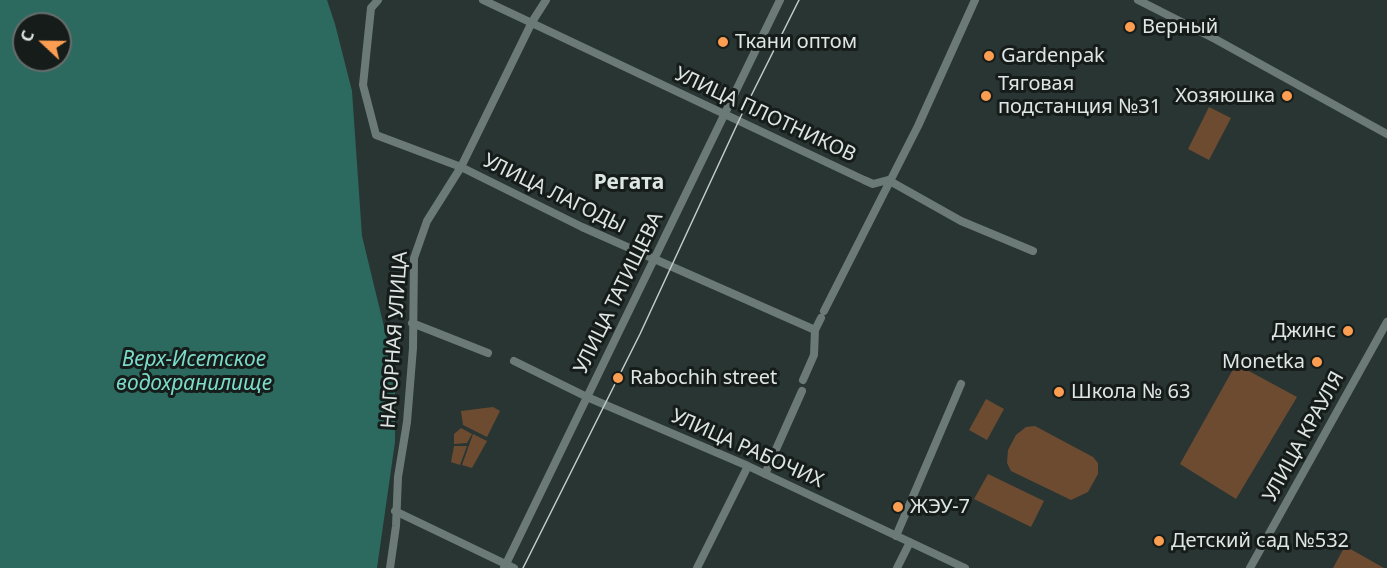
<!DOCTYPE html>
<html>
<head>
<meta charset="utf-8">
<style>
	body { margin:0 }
	#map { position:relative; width:1387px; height:568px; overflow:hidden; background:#293533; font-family:"Noto Sans",sans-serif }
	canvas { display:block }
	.north { position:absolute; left:12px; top:12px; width:60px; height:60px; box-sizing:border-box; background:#161c1a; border:2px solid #666d6b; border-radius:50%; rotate:292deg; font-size:16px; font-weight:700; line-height:24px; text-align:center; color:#dee6e4 }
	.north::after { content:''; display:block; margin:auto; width:21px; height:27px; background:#fc9e52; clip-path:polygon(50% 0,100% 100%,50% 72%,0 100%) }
</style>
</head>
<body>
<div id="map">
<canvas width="1387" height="568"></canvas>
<div class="north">С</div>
</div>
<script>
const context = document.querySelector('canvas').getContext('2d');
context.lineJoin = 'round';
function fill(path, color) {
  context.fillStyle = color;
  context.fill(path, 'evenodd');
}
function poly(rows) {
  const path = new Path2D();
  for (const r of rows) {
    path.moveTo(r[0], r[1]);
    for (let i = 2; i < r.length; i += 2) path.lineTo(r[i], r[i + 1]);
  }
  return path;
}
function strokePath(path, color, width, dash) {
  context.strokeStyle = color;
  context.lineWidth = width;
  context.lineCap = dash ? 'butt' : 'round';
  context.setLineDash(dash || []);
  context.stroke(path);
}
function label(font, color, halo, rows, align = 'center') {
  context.font = font + ' "Noto Sans",sans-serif';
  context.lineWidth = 6;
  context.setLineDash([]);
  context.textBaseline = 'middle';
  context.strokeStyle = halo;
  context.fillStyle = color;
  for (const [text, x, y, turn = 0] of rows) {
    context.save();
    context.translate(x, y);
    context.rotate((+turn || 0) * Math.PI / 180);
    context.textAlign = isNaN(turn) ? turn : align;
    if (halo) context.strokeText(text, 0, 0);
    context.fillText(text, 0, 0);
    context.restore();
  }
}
const green = poly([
	[1209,107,1231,118,1209,160,1188,149],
	[1236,364,1297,397,1236,499,1180,464],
	[986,399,1004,409,987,440,969,430],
	[493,407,500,411,487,437,463,425,461,411],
	[1035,426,1093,457,1098,463,1098,474,1088,492,1071,500,1011,471,1007,463,1008,450,1016,435,1026,427],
	[461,428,472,434,467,443,454,444,454,434],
	[473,434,487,441,472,468,462,465],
	[454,446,467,446,460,465,451,462],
	[988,474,1044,501,1031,527,974,499],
	[1345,546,1384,568,1333,568]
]);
const water = poly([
	[0,0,327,0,335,24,352,91,362,236,387,339,395,389,395,442,377,568,0,568],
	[24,24,60,24,60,60,24,60]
]);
const minor = poly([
	[378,0,371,8,363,85,376,135,461,167,582,227,815,330],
	[483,0,864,180,873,184,888,180,961,221,1033,251],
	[1138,0,1215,39,1387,134],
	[824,311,918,126,975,0],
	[412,323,488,353],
	[514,361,587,397,748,466,965,568],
	[803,380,814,355,815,330,821,318],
	[765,474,802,391],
	[395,511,514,568],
	[896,536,961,384],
	[390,568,396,526,398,477,407,422,413,348,414,258,427,221,461,167,532,22,546,0],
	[504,568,780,0],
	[697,568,748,466],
	[897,568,910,542],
	[1250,568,1387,322]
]);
const tram = poly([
	[523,568,640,334,741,116,799,0]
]);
const markers = [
	[1130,27,6,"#fc9e52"],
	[723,42,6,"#fc9e52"],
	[989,56,6,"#fc9e52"],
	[986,96,6,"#fc9e52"],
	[1287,96,6,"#fc9e52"],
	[1348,331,6,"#fc9e52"],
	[1317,362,6,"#fc9e52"],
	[618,378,6,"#fc9e52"],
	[1059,392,6,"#fc9e52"],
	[898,507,6,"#fc9e52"],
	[1159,541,6,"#fc9e52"]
];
const poiNames = [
	["Верный",1142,27],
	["Ткани оптом",735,42],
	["Gardenpak",1001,56],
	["Тяговая",998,84],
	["подстанция №31",998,107],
	["Хозяюшка",1275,96,"right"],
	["Джинс",1336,331,"right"],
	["Monetka",1305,362,"right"],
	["Rabochih street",630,378],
	["Школа № 63",1071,392],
	["ЖЭУ-7",910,507],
	["Детский сад №532",1171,541]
];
const streetNames = [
	["УЛИЦА ПЛОТНИКОВ",765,115,25],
	["УЛИЦА ЛАГОДЫ",554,194,26],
	["УЛИЦА ТАТИЩЕВА",619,293,-64],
	["НАГОРНАЯ УЛИЦА",395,340,-86],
	["УЛИЦА КРАУЛЯ",1304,437,-61],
	["УЛИЦА РАБОЧИХ",747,449,24]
];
const neighbourhoodNames = [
	["Регата",629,183]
];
const waterNames = [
	["Верх-Исетское",194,360],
	["водохранилище",194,384]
];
fill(green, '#6d4b31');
fill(water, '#2c695f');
strokePath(minor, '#6c7a77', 8);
strokePath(tram, '#c2cbc9', 1.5);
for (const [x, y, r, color] of markers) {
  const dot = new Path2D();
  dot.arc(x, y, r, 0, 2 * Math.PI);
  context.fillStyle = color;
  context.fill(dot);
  strokePath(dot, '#161c1a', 2);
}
label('20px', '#dee6e4', '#161c1a', poiNames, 'left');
label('20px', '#dee6e4', '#161c1a', streetNames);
label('bold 21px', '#dee6e4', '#161c1a', neighbourhoodNames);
label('italic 21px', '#7bdbca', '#161c1a', waterNames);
</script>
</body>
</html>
